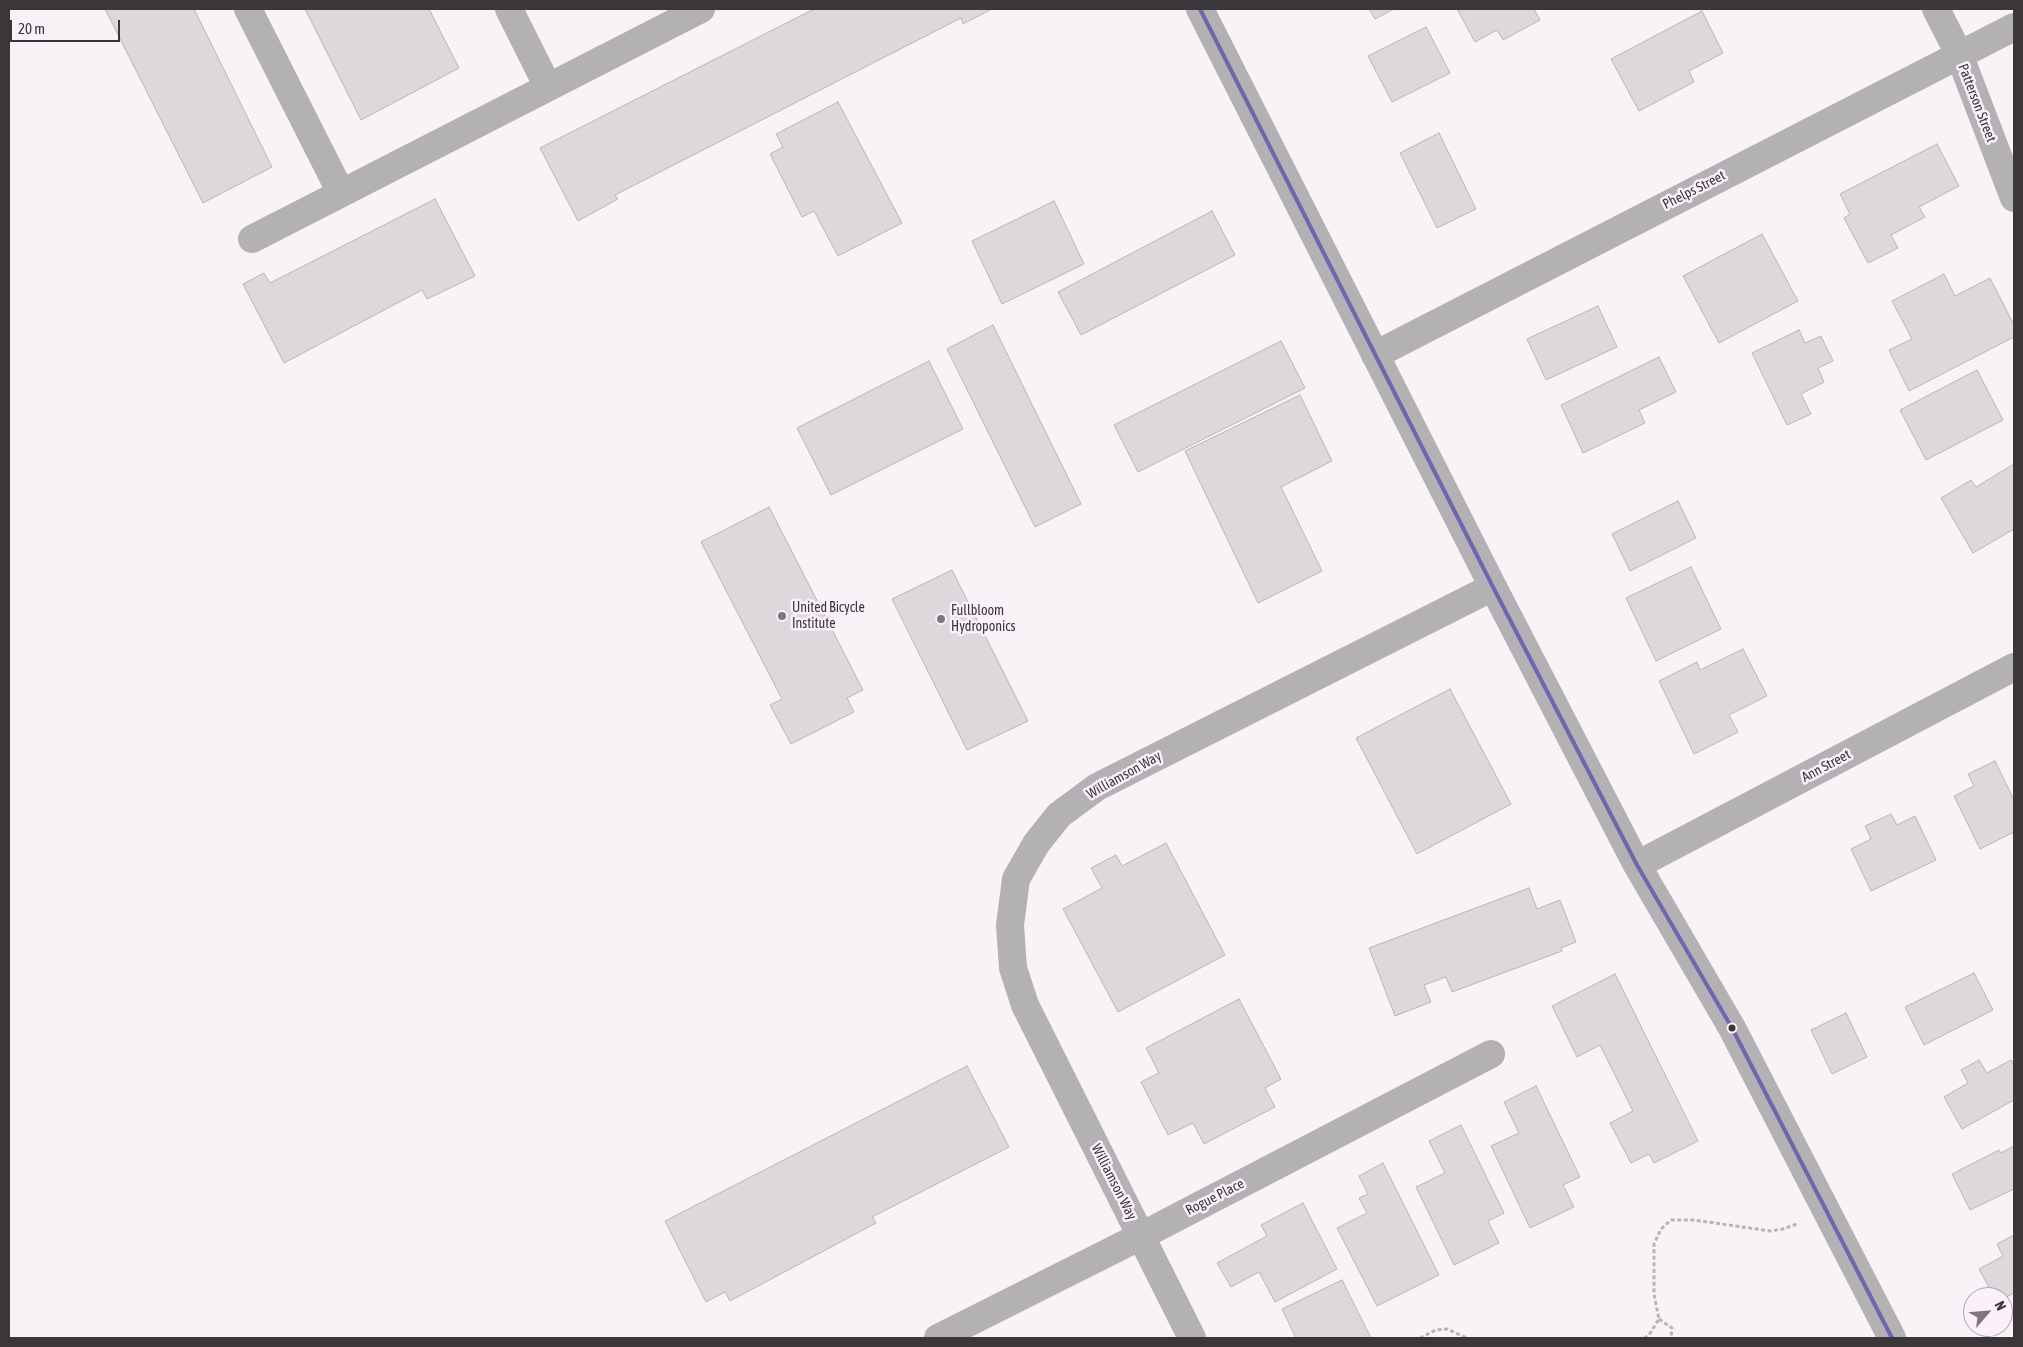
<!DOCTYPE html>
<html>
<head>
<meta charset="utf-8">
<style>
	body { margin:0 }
	#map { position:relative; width:2023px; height:1347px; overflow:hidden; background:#f9f3f8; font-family:"Asap Condensed",sans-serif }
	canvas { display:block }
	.frame { position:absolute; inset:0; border:10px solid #3b363a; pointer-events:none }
	.north { position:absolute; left:1963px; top:1287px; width:50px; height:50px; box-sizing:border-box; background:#fcf0fa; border:1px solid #afa6ad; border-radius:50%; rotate:63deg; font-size:14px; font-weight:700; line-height:20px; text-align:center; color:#3b363a }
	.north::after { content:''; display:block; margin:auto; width:18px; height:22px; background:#7e787c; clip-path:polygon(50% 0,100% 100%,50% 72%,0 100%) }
	.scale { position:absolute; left:10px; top:20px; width:110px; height:22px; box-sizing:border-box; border:2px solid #3b363a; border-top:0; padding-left:6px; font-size:15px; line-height:18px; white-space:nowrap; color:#3b363a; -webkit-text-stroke:4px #fcf0fa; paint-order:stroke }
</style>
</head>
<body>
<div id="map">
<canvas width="2023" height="1347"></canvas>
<div class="frame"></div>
<div class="north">N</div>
<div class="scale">20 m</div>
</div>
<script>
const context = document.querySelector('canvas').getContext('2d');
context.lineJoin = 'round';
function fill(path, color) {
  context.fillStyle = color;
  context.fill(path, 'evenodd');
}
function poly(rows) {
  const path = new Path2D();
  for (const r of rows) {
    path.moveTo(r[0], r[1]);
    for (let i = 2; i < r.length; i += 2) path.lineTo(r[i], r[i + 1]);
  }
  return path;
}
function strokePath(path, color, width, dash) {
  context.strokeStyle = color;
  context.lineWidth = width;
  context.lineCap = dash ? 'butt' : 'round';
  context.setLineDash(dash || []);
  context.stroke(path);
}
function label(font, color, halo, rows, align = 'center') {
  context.font = font + ' "Asap Condensed",sans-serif';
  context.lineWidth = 5;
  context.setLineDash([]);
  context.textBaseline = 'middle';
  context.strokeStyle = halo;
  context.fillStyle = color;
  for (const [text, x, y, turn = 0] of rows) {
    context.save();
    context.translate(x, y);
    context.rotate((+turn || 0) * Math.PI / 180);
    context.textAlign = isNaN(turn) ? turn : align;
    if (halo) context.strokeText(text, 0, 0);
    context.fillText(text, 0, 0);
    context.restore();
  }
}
const building = poly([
	[105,9,194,9,272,167,203,203,105,9],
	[305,9,429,9,459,68,361,120,305,9],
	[814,9,992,9,963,24,961,18,615,195,618,199,578,221,540,148,814,9],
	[1369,9,1394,9,1375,19,1369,9],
	[1457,9,1534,9,1540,20,1503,40,1497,30,1475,42,1457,9],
	[1702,11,1723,53,1689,71,1694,82,1639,111,1611,59,1702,11],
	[1426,27,1450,73,1392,102,1368,56,1426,27],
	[838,102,902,223,838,256,814,211,802,217,770,154,783,147,776,134,838,102],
	[1439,133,1476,209,1437,228,1400,153,1439,133],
	[1937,144,1959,186,1919,207,1925,217,1891,235,1898,248,1868,263,1844,218,1850,214,1840,194,1937,144],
	[435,199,475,276,427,299,422,290,284,363,243,284,264,273,270,283,435,199],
	[1054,201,1084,264,1002,304,972,241,1054,201],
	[1212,211,1235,255,1081,335,1058,292,1212,211],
	[1762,234,1798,301,1719,343,1683,276,1762,234],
	[1944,274,1955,296,1990,278,2014,325,2014,337,1909,391,1889,350,1912,339,1892,301,1944,274],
	[1598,306,1617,347,1546,380,1527,339,1598,306],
	[993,325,1081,504,1035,527,947,349,993,325],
	[1799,330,1805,343,1821,336,1833,361,1818,368,1824,382,1801,394,1811,414,1787,425,1752,353,1799,330],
	[1281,341,1305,388,1138,472,1114,425,1281,341],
	[1659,357,1676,392,1639,410,1645,423,1583,453,1561,405,1659,357],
	[929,361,963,429,831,495,797,428,929,361],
	[1977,370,2003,420,1926,460,1900,410,1977,370],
	[1300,395,1332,461,1281,487,1322,571,1258,603,1185,451,1300,395],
	[2014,464,2014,529,1973,553,1941,498,1971,480,1976,487,2014,464],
	[1678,501,1696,538,1630,571,1612,534,1678,501],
	[769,507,863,690,847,698,854,712,791,744,770,705,782,699,701,542,769,507],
	[1691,567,1721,629,1656,661,1626,598,1691,567],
	[952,570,1028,721,967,750,892,599,952,570],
	[1743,649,1767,696,1729,715,1738,732,1694,754,1659,681,1697,662,1700,670,1743,649],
	[1450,689,1511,804,1417,854,1356,738,1450,689],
	[1995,761,2014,800,2014,832,1980,849,1954,796,1974,786,1968,774,1995,761],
	[1891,814,1897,825,1915,816,1936,860,1871,891,1851,849,1871,839,1865,826,1891,814],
	[1166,843,1225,955,1118,1012,1063,909,1102,888,1091,868,1116,855,1122,866,1166,843],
	[1529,888,1537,909,1560,900,1576,942,1561,948,1562,951,1452,992,1446,977,1424,985,1431,1002,1395,1016,1369,948,1529,888],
	[1974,973,1993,1010,1924,1045,1905,1007,1974,973],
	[1615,974,1698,1141,1654,1163,1649,1154,1631,1163,1610,1123,1633,1111,1600,1045,1577,1057,1552,1006,1615,974],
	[1239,999,1281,1079,1265,1088,1275,1107,1204,1144,1193,1123,1168,1135,1141,1082,1159,1073,1146,1048,1239,999],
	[1846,1013,1867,1057,1832,1074,1811,1030,1846,1013],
	[1979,1060,1987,1073,2011,1060,2014,1066,2014,1100,1962,1129,1944,1097,1968,1083,1961,1070,1979,1060],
	[967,1066,1009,1147,872,1217,876,1223,730,1301,725,1292,706,1302,665,1221,967,1066],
	[1536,1086,1580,1177,1563,1185,1574,1207,1530,1228,1491,1146,1519,1133,1504,1102,1536,1086],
	[1461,1125,1504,1213,1488,1221,1499,1243,1454,1265,1416,1187,1445,1173,1429,1141,1461,1125],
	[2014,1146,2014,1189,1970,1210,1952,1174,1999,1150,2001,1153,2014,1146],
	[1383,1163,1439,1275,1377,1306,1337,1228,1367,1213,1359,1198,1368,1194,1359,1176,1383,1163],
	[1303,1203,1337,1269,1275,1302,1259,1272,1231,1287,1217,1263,1267,1236,1261,1225,1303,1203],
	[2014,1235,2014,1293,2003,1299,2003,1297,1994,1297,1979,1269,2003,1256,1997,1244,2014,1235],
	[1342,1280,1371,1338,1296,1338,1282,1309,1342,1280]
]);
const path = poly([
	[1659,1319,1672,1328,1671,1338],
	[1420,1338,1436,1330,1447,1329,1467,1338],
	[1644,1338,1649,1335,1659,1319,1654,1294,1654,1244,1661,1229,1671,1220,1694,1220,1770,1231,1783,1229,1797,1224]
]);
const minor = poly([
	[248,9,341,193],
	[509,9,548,87],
	[1200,9,1493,587,1637,865,1732,1028,1892,1338],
	[1936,9,1959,54,2014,198],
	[252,239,701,9],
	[1375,355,2014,27],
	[1637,865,2014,667],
	[938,1338,1141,1236,1491,1054],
	[1192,1338,1025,1005,1013,968,1010,925,1016,879,1036,844,1059,815,1097,787,1493,587]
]);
const bus1 = poly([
	[1200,9,1493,587,1637,865,1732,1028,1892,1338]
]);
const markers = [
	[782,616,5,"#7e787c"],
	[941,619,5,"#7e787c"],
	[1732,1028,4.5,"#3b363a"]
];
const streetNames = [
	["Patterson Street",1977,103,69],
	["Phelps Street",1694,190,-27],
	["Ann Street",1826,766,-28],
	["Williamson Way",1124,775,-29],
	["Williamson Way",1114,1182,63],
	["Rogue Place",1215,1197,-27]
];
const poiNames = [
	["United Bicycle",792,608],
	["Institute",792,624],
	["Fullbloom",951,611],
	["Hydroponics",951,627]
];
fill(building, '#dcd8dc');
strokePath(building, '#b9b4b8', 1);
strokePath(path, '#b8b5b7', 3, [4, 2.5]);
strokePath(minor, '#b3b1b3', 28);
strokePath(bus1, '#6c67af', 4);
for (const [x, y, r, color] of markers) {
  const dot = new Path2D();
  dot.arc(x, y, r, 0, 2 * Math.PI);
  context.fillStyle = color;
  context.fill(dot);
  strokePath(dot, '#fcf0fa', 2);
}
label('14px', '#3b363a', '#fcf0fa', streetNames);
label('14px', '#3b363a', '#fcf0fa', poiNames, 'left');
</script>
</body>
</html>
